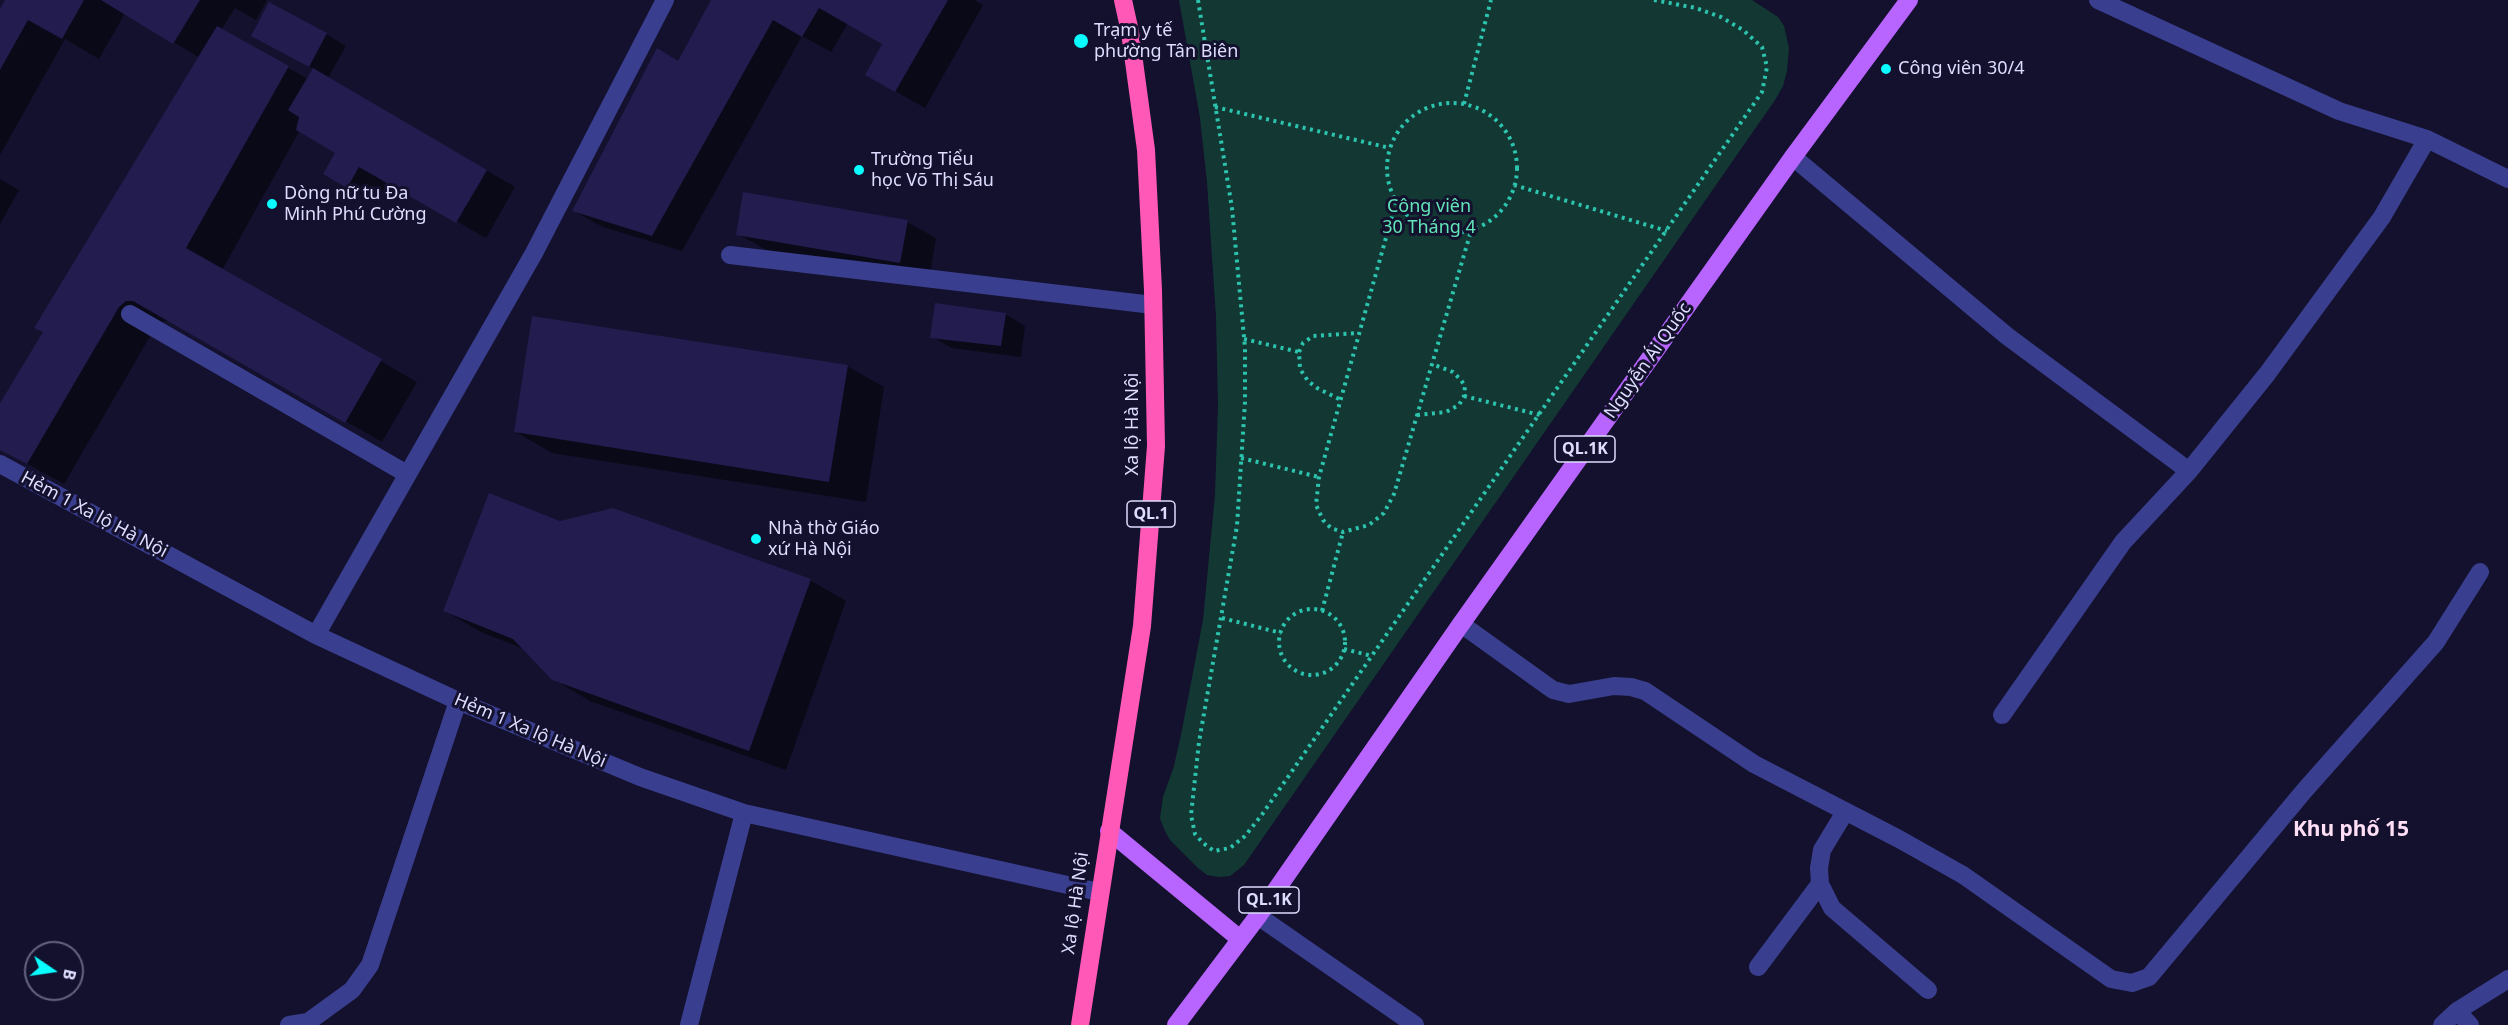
<!DOCTYPE html>
<html>
<head>
<meta charset="utf-8">
<style>
	body { margin:0 }
	#map { position:relative; width:2508px; height:1025px; overflow:hidden; background:#13112d; font-family:"Noto Sans",sans-serif }
	canvas { display:block }
	.north { position:absolute; left:24px; top:941px; width:60px; height:60px; box-sizing:border-box; background:#13112d; border:2px solid #646381; border-radius:50%; rotate:103deg; font-size:16px; font-weight:700; line-height:24px; text-align:center; color:#deddff }
	.north::after { content:''; display:block; margin:auto; width:21px; height:27px; background:#09fcff; clip-path:polygon(50% 0,100% 100%,50% 72%,0 100%) }
</style>
</head>
<body>
<div id="map">
<canvas width="2508" height="1025"></canvas>
<div class="north">B</div>
</div>
<script>
const context = document.querySelector('canvas').getContext('2d');
context.lineJoin = 'round';
function fill(path, color) {
  context.fillStyle = color;
  context.fill(path, 'evenodd');
}
function poly(rows) {
  const path = new Path2D();
  for (const r of rows) {
    if (r.length === 3) {
      path.moveTo(r[0] + r[2], r[1]);
      path.arc(r[0], r[1], r[2], 0, 2 * Math.PI);
      continue;
    }
    path.moveTo(r[0], r[1]);
    for (let i = 2; i < r.length; i += 2) path.lineTo(r[i], r[i + 1]);
  }
  return path;
}
function strokePath(path, color, width, dash) {
  context.strokeStyle = color;
  context.lineWidth = width;
  context.lineCap = dash ? 'butt' : 'round';
  context.setLineDash(dash || []);
  context.stroke(path);
}
function label(font, color, halo, rows, align = 'center') {
  context.font = font + ' "Noto Sans",sans-serif';
  context.lineWidth = 6;
  context.setLineDash([]);
  context.textBaseline = 'middle';
  context.strokeStyle = halo;
  context.fillStyle = color;
  for (const [text, x, y, turn = 0] of rows) {
    context.save();
    context.translate(x, y);
    context.rotate((+turn || 0) * Math.PI / 180);
    context.textAlign = isNaN(turn) ? turn : align;
    if (halo) context.strokeText(text, 0, 0);
    context.fillText(text, 0, 0);
    context.restore();
  }
}
const green = poly([
	[1179,0,1752,0,1778,17,1784,26,1789,48,1787,71,1783,86,1775,100,1244,865,1230,876,1219,877,1207,875,1198,868,1170,840,1164,829,1160,818,1163,797,1174,766,1182,730,1203,620,1215,495,1218,406,1216,317,1207,182,1200,118]
]);
const shadow = poly([
	[7,0,267,0,256,20,235,8,221,30,308,79,314,69,273,47,326,34,346,46,328,78,515,187,486,238,388,182,376,203,325,173,337,152,300,130,222,270,417,382,382,442,171,321,163,321,155,328,64,484,0,449,0,406,44,332,200,58,125,13,99,59,65,39,0,155,0,12],
	[713,0,974,0,983,5,925,108,867,75,884,43,848,23,831,52,802,36,682,251,603,227,574,211,679,62],
	[0,179,19,190,0,224],
	[907,222,936,238,929,279,767,250,738,234],
	[1005,314,1025,326,1021,357,952,348,932,337],
	[847,366,884,387,866,502,552,453,516,432],
	[559,523,810,580,846,601,786,770,590,701,553,679,524,649,481,632,445,611]
]);
const building = poly([
	[5,0,84,0,62,39,28,20,0,70,0,9],
	[101,0,200,0,173,44],
	[711,0,948,0,895,92,865,75,882,44,819,8,802,37,773,20,652,236,572,211,657,48,678,61],
	[269,2,327,33,309,67,251,36],
	[217,26,289,66,186,248,382,359,345,423,133,301,126,301,119,307,27,464,0,450,0,403,43,332,34,328],
	[313,68,487,170,456,223,359,167,347,188,323,174,335,153,296,130,299,117,288,110],
	[743,192,908,220,900,263,736,235],
	[935,303,1006,313,1001,346,930,338],
	[532,316,848,365,829,482,514,432],
	[489,493,560,521,613,508,811,579,749,751,552,680,513,639,443,611]
]);
const path = poly([
	[1198,0,1232,208,1245,348,1245,402,1237,526,1199,742,1191,815,1195,834,1203,843,1214,851,1230,848,1245,836,1261,816,1762,92,1767,67,1762,47,1743,30,1721,17,1696,8,1654,0],
	[1452,168,65],
	[1464,104,1491,0],
	[1215,107,1390,148],
	[1514,185,1667,231],
	[1396,202,1319,477,1316,505,1323,520,1331,528,1343,532,1369,525,1384,513,1394,494,1471,231],
	[1244,339,1299,352],
	[1464,396,1540,415],
	[1339,399,1317,388,1308,381,1300,369,1299,352,1303,343,1313,336,1358,333],
	[1417,415,1446,412,1459,405,1464,396,1465,386,1461,380,1453,372,1432,364],
	[1241,458,1319,477],
	[1312,642,33],
	[1322,611,1343,532],
	[1222,618,1281,633],
	[1344,649,1372,656]
]);
const minor = poly([
	[2098,0,2339,111,2427,139,2508,179],
	[1793,157,2007,336,2189,471],
	[730,255,1153,305],
	[130,314,407,474],
	[0,464,316,635,458,701,640,777,744,813,1099,892],
	[1461,624,1553,690,1569,694,1614,686,1631,687,1645,691,1754,764,1899,839,1963,875,2111,979,2132,983,2149,977,2304,791,2436,642,2480,572],
	[316,635,534,253,665,0],
	[2002,715,2123,542,2189,471,2267,374,2382,217,2427,139],
	[1845,812,1822,850,1819,868,1820,884,1832,908,1928,990],
	[1258,916,1415,1025],
	[1758,967,1820,884],
	[289,1025,308,1022,352,990,370,965,458,701],
	[689,1025,744,813],
	[2442,1025,2457,1011],
	[2470,1025,2457,1011,2508,979]
]);
const major = poly([
	[1109,831,1240,939],
	[1176,1025,1258,916,1461,624,1793,157,1909,0]
]);
const highway = poly([
	[1080,1025,1142,626,1156,446,1153,290,1146,150,1130,32,1123,0]
]);
const markers = [
	[1081,41,8,"#09fcff"],
	[1886,69,6,"#09fcff"],
	[859,170,6,"#09fcff"],
	[272,204,6,"#09fcff"],
	[756,539,6,"#09fcff"]
];
const shields = [
	[1585,449,60],
	[1151,514,48],
	[1269,900,60]
];
const shieldNames = [
	["QL.1K",1585,449],
	["QL.1",1151,514],
	["QL.1K",1269,900]
];
const poiNames = [
	["Trạm y tế",1094,31],
	["phường Tân Biên",1094,52],
	["Công viên 30/4",1898,69],
	["Trường Tiểu",871,160],
	["học Võ Thị Sáu",871,181],
	["Dòng nữ tu Đa",284,194],
	["Minh Phú Cường",284,215],
	["Nhà thờ Giáo",768,529],
	["xứ Hà Nội",768,550]
];
const parkNames = [
	["Công viên",1429,207],
	["30 Tháng 4",1429,228]
];
const streetNames = [
	["Nguyễn Ái Quốc",1648,361,-55],
	["Xa lộ Hà Nội",1133,424,-90],
	["Hẻm 1 Xa lộ Hà Nội",94,515,28],
	["Hẻm 1 Xa lộ Hà Nội",530,731,23],
	["Xa lộ Hà Nội",1076,903,-82]
];
const quarterNames = [
	["Khu phố 15",2351,830]
];
fill(green, '#133833');
fill(shadow, '#0007');
fill(building, '#221c4f');
strokePath(path, '#2cc4ae', 4, [3, 4.5]);
strokePath(minor, '#3a3e8e', 18);
strokePath(major, '#b864ff', 18);
strokePath(highway, '#ff58b6', 18);
for (const [x, y, r, color] of markers) {
  const dot = new Path2D();
  dot.arc(x, y, r, 0, 2 * Math.PI);
  context.fillStyle = color;
  context.fill(dot);
  strokePath(dot, '#13112d', 2);
}
for (const [x, y, w] of shields) {
  const box = new Path2D();
  box.roundRect(x - w / 2, y - 13, w, 26, 4.5);
  context.fillStyle = '#13112d';
  context.fill(box);
  strokePath(box, '#deddff', 1.5);
}
label('bold 16px', '#deddff', null, shieldNames);
label('18px', '#deddff', '#13112d', poiNames, 'left');
label('18px', '#62e6b9', '#13112d', parkNames);
label('18px', '#deddff', '#13112d', streetNames);
label('bold 21px', '#ffdff6', '#13112d', quarterNames);
</script>
</body>
</html>
